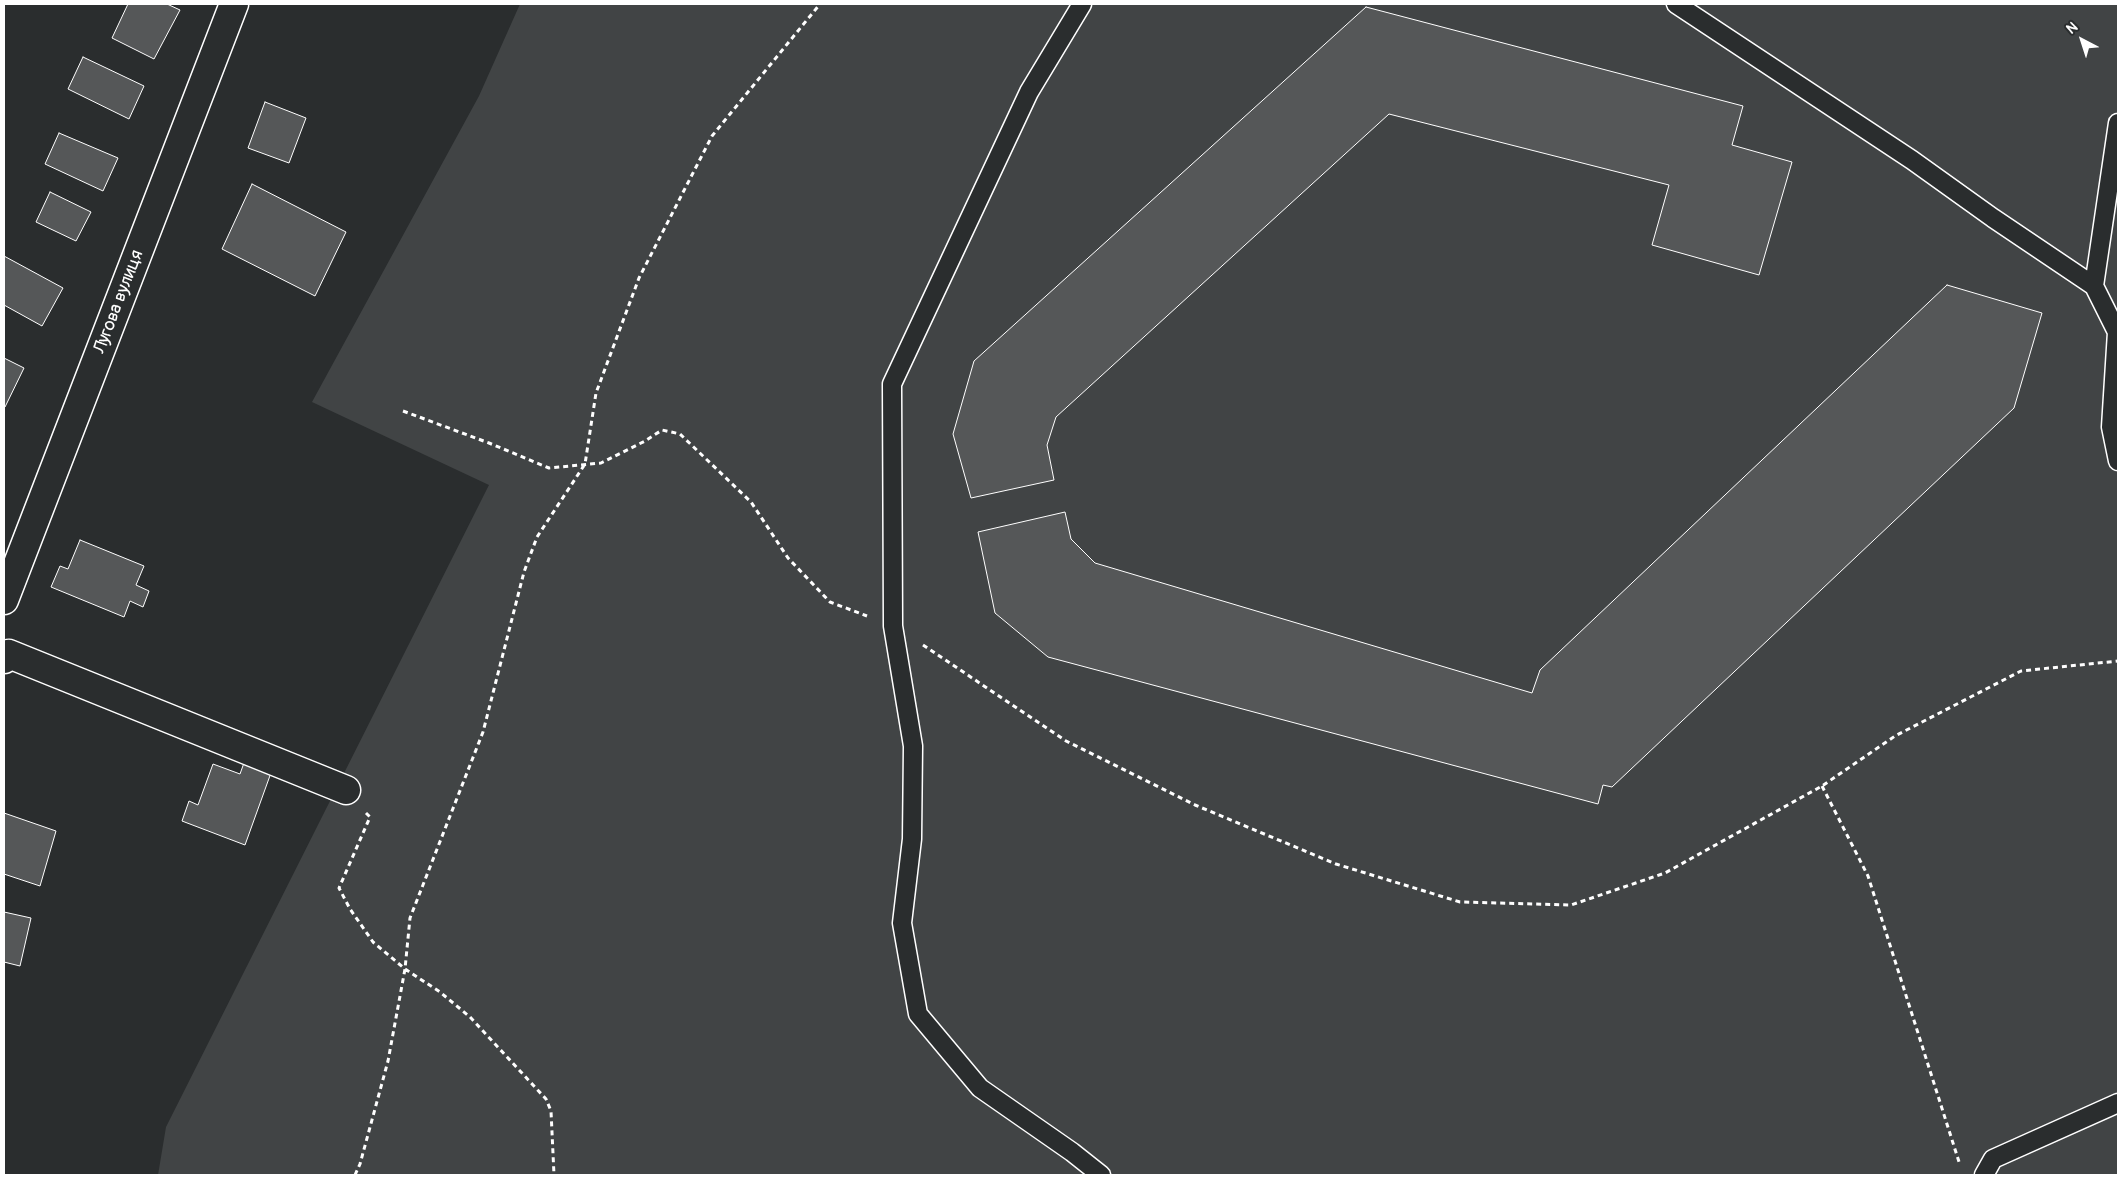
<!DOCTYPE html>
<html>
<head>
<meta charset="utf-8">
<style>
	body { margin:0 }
	#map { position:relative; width:2122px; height:1179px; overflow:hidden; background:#2a2d2e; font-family:Pangolin,sans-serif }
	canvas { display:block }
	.frame { position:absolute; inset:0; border:5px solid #fff; pointer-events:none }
	.north { position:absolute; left:2057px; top:15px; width:50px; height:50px; -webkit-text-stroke:4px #2a2d2e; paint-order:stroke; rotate:320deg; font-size:14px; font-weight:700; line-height:20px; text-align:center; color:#fff }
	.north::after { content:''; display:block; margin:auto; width:18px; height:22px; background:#fff; clip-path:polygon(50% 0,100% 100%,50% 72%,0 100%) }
</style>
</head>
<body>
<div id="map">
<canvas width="2122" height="1179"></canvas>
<div class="frame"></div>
<div class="north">N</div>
</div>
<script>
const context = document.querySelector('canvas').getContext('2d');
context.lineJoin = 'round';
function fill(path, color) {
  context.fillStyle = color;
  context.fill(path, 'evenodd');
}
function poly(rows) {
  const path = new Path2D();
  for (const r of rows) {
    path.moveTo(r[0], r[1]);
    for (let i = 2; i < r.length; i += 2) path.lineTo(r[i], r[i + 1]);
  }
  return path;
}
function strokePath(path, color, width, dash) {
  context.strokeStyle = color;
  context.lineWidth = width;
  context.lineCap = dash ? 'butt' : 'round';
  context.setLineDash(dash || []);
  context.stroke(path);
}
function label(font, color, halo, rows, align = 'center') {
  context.font = font + ' Pangolin,sans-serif';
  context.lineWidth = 4;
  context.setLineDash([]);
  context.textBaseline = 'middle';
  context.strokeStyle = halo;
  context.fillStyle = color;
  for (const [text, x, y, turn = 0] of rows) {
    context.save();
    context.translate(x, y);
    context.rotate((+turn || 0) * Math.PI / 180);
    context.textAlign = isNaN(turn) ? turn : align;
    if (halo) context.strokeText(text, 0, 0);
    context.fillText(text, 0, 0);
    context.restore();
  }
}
const green = poly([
	[520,4,2118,4,2118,1175,158,1175,166,1127,489,485,312,402,479,96]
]);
const building = poly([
	[128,4,167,4,180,10,154,59,112,38,128,4],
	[1366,7,1743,106,1732,145,1792,162,1759,275,1652,245,1669,185,1389,114,1056,417,1047,445,1054,480,971,498,953,434,974,361,1366,7],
	[83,57,144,86,129,119,68,89,83,57],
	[265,102,306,118,289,163,248,148,265,102],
	[59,133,118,158,103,191,45,164,59,133],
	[252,184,346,232,315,296,222,249,252,184],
	[50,192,91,212,76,241,36,222,50,192],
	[4,256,63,288,42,326,4,305,4,256],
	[1947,285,2042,313,2014,408,1612,787,1603,785,1598,804,1048,657,995,613,978,532,1065,512,1071,539,1095,563,1532,693,1540,670,1947,285],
	[4,358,24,368,5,407,4,407,4,358],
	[80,540,144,566,136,585,149,591,143,607,130,601,124,617,51,587,60,566,68,569,80,540],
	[245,760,272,770,245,845,182,821,189,801,198,805,213,764,240,774,245,760],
	[4,813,56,831,40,886,4,874,4,813],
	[4,912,31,918,20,966,4,962,4,912]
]);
const path = poly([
	[403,411,489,443,549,468,601,463,645,441,662,430,680,434,751,502,788,558,830,602,867,616],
	[923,645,1066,741,1195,805,1336,864,1460,902,1571,905,1665,873,1822,786,1895,736,2021,671,2118,661],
	[1822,786,1868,876,1960,1165],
	[366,813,370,817,339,888,350,909,373,942,405,969,440,992,470,1017,546,1099,551,1111,554,1175],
	[355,1175,360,1164,388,1061,405,969,410,918,483,732,524,572,537,537,585,464,596,393,639,278,712,136,820,4]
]);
const service = poly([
	[1082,4,1029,92,892,384,893,626,913,746,912,839,902,923,918,1014,980,1088,1072,1152,1101,1175],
	[1676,4,1912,160,1993,218,2094,286,2117,332,2111,427,2118,461],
	[2094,286,2118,123],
	[1984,1175,1993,1159,2118,1103]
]);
const minor = poly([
	[4,600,234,4],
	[4,659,9,654,346,790]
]);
const streetNames = [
	["Лугова вулиця",119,302,-69]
];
fill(green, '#414445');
fill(building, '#555758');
strokePath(building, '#fff', 1);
strokePath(service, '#fff', 21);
strokePath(minor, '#fff', 31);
strokePath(path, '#fff', 3, [5, 4]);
strokePath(service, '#2a2d2e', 18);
strokePath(minor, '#2a2d2e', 28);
label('18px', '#fff', '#2a2d2e', streetNames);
</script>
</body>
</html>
